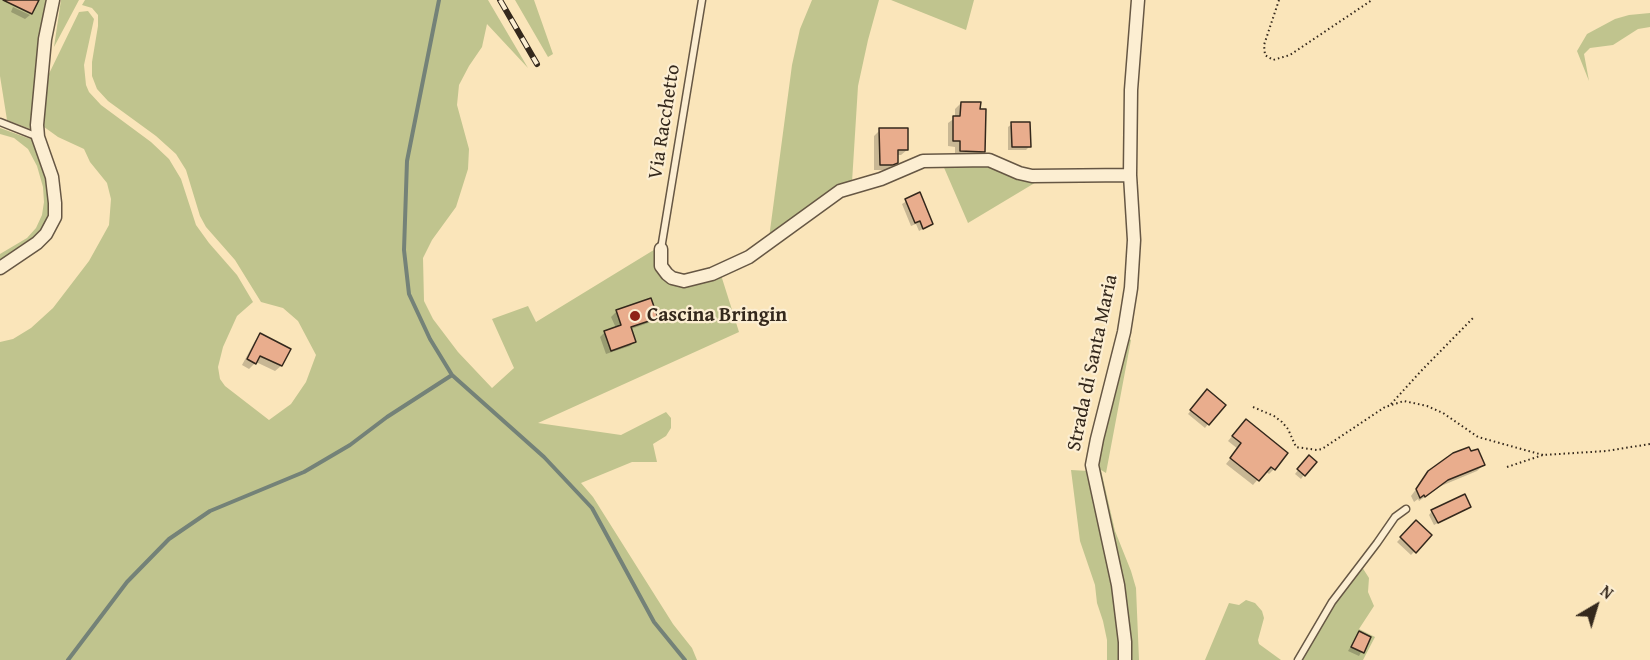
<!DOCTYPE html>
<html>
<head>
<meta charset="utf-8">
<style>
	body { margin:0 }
	#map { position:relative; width:1650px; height:660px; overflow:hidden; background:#fae5ba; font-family:"Gentium Book Plus",serif }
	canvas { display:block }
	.north { position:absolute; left:1566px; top:576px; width:60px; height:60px; -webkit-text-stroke:4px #fceed2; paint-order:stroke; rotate:38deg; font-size:16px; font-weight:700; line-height:24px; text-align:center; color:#34281c }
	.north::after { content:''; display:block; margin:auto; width:21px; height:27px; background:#34281c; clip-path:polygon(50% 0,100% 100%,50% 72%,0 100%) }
</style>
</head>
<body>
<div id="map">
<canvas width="1650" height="660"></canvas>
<div class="north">N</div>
</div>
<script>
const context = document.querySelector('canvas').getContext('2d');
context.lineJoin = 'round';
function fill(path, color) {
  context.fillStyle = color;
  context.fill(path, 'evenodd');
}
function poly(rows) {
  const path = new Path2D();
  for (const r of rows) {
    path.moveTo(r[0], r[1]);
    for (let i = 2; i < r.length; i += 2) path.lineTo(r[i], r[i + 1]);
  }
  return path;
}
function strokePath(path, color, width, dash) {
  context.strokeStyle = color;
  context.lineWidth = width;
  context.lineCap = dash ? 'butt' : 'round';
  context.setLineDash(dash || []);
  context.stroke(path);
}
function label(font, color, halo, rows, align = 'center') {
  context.font = font + ' "Gentium Book Plus",serif';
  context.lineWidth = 4.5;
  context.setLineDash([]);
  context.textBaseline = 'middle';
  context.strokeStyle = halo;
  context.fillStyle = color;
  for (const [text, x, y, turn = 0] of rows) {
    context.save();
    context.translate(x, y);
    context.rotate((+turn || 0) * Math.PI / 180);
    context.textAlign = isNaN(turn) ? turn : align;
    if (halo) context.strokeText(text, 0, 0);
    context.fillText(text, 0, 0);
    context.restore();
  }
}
const green = poly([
	[0,0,50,0,33,130,7,120,0,76],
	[61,0,79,0,54,47],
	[85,0,488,0,528,68,487,24,482,47,469,66,459,85,457,105,469,149,468,169,456,207,432,240,423,258,424,301,433,319,458,352,492,388,514,368,492,319,528,306,536,322,657,248,664,277,721,275,739,332,538,423,621,435,666,412,671,418,671,428,666,436,653,444,657,462,632,462,581,483,593,497,673,624,692,648,697,660,0,660,0,342,13,339,31,328,53,308,89,261,109,225,111,199,107,183,90,162,84,149,58,137,40,124,44,84,79,12,88,11,94,19,84,65,86,85,89,92,101,105,151,142,169,159,181,179,196,225,209,243,237,275,253,302,237,316,223,347,218,367,220,379,225,386,269,420,291,404,306,382,316,355,298,321,283,308,261,302,235,260,206,227,200,216,186,170,176,154,156,136,108,101,97,89,92,76,92,62,98,26,98,15,92,8,82,5],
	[515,0,534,0,553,54,548,57],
	[812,0,879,0,868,40,858,86,852,182,769,238,792,65,800,29],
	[891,0,974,0,966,30],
	[1650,13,1650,27,1638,29,1613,45,1590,48,1584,54,1589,81,1577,51,1587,34,1615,19,1629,15],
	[0,128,36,141,46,167,53,208,45,230,0,264,0,254,27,238,36,228,42,215,44,202,43,187,37,166,28,149,14,138,0,134],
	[942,163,977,163,1038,181,968,223],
	[1128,338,1131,340,1106,473,1101,470,1115,531,1131,571,1136,588,1139,660,1129,660,1096,464],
	[1071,470,1089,471,1117,606,1122,660,1107,660,1107,640,1103,621,1097,603,1095,585,1080,541],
	[1362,567,1369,578,1368,592,1374,606,1359,629,1375,637,1363,660,1301,660,1333,606],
	[1246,600,1255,603,1262,611,1264,618,1258,640,1259,644,1281,660,1205,660,1229,603,1239,605]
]);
const shadow = poly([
	[13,7,30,15,25,19,11,12],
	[961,103,984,151,978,157,955,156,955,147,948,146,948,123,955,118,955,109],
	[1012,124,1029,147,1026,150,1008,150,1008,127],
	[880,130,907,150,901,155,897,155,897,162,886,170,874,170,874,136],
	[919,194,932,224,919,231,916,224,911,226,902,204],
	[650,300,656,317,651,322,631,329,635,341,630,346,606,354,600,337,605,332,616,328,611,317,616,312],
	[260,335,289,350,281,366,275,371,256,362,249,369,242,365,255,341],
	[1204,395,1208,424,1205,428,1188,414],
	[1241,426,1274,469,1269,474,1265,471,1253,485,1226,464,1238,449,1228,441],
	[1306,460,1304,475,1301,479,1295,474],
	[1483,465,1477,471,1441,486,1419,501,1418,499,1414,502,1411,496,1429,472],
	[1470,506,1434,525,1429,515,1432,511],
	[1416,522,1430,535,1411,555,1397,542],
	[1359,633,1369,638,1359,656,1348,651]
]);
const stream = poly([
	[439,0,407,161,404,250,409,294,430,339,452,375,544,457,592,508,654,622,685,660],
	[68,660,127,582,169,539,210,511,304,472,350,445,387,417,452,375]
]);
const building = poly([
	[3,0,39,0,32,14,3,0],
	[961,102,981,102,980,109,986,109,985,152,960,151,960,141,953,141,953,116,960,116,961,102],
	[1011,122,1030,122,1031,147,1012,147,1011,122],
	[879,128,908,128,908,150,898,150,898,163,893,165,880,165,879,128],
	[920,192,933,224,923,229,920,221,915,223,905,199,920,192],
	[651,298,658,318,631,327,636,342,611,351,604,331,621,325,616,310,651,298],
	[260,333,291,349,282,366,260,356,256,364,247,359,260,333],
	[1207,389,1226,405,1209,425,1190,410,1207,389],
	[1246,419,1288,453,1275,470,1271,467,1259,481,1230,458,1241,443,1232,436,1246,419],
	[1469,447,1471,451,1478,449,1485,465,1448,480,1425,497,1424,495,1420,498,1416,489,1428,471,1453,453,1469,447],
	[1309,455,1317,462,1305,476,1297,469,1309,455],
	[1465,494,1471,507,1438,523,1431,510,1465,494],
	[1416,520,1432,535,1416,553,1400,537,1416,520],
	[1359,631,1371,637,1364,653,1351,647,1359,631]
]);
const path = poly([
	[1279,0,1264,45,1265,55,1273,60,1290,55,1372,0],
	[1391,404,1422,370,1474,317],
	[1253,407,1274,416,1282,422,1288,429,1296,447,1317,450,1322,449,1385,407,1404,401,1427,406,1443,413,1478,437,1543,455],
	[1507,467,1543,455,1606,451,1650,444]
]);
const lane = poly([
	[0,122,38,137],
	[661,249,702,0],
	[1298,660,1332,602,1377,543,1395,517,1406,509]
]);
const street = poly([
	[661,249,661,266,667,274,672,278,684,281,712,274,749,257,840,191,881,179,923,161,989,160,1019,173,1032,176,1130,175],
	[0,268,37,243,46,234,55,217,55,203,52,177,38,137,37,125,45,39,53,0],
	[1125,660,1125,642,1118,585,1092,465,1097,439,1124,332,1131,288,1134,240,1130,175,1131,90,1138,0]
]);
const rail = poly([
	[500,0,537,64]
]);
const markers = [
	[635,316,6,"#8f2418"]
];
const streetNames = [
	["Via Racchetto",665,122,-81],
	["Strada di Santa Maria",1093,363,-78]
];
const poiNames = [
	["Cascina Bringin",647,316]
];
fill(green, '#c0c48e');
fill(shadow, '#0003');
strokePath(stream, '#748278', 4);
fill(building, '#e9ad8d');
strokePath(building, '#34281c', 1.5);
strokePath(lane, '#665744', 9);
strokePath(street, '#665744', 15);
strokePath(path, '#34281c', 2, [1.5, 3]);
strokePath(lane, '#fceed2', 6);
strokePath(street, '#fceed2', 12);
strokePath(rail, '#34281c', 6);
strokePath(rail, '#fceed2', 4, [11]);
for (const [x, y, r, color] of markers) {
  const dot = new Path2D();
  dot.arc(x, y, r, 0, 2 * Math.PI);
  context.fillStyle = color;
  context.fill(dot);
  strokePath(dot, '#fceed2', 2);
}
label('20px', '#34281c', '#fceed2', streetNames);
label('bold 20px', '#34281c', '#fceed2', poiNames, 'left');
</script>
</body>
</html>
